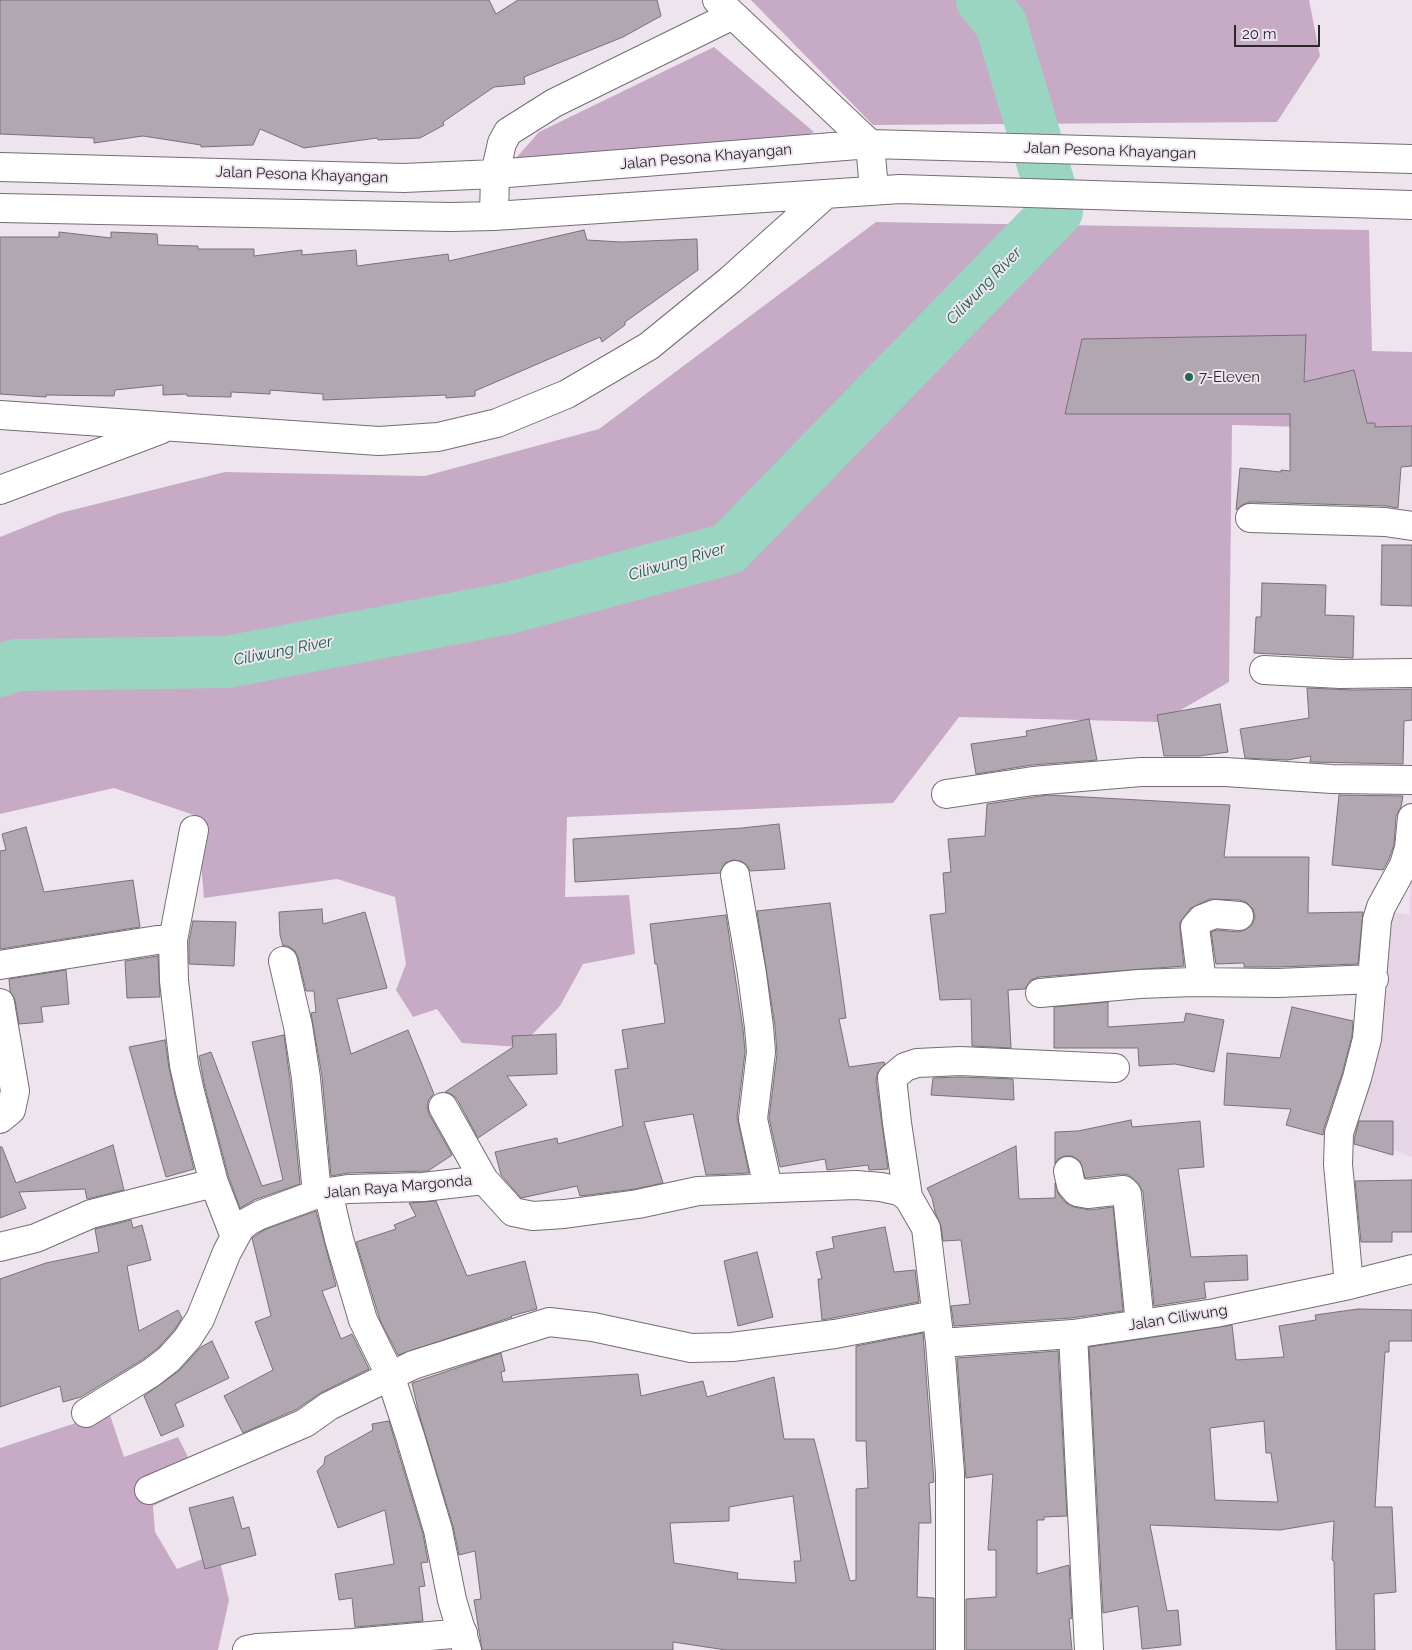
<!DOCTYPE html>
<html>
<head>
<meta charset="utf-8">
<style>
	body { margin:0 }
	#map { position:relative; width:1412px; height:1650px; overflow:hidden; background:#eee4ee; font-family:Raleway,sans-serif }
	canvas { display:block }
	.scale { position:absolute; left:1234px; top:25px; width:86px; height:22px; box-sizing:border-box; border:2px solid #2a272a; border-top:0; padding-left:6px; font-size:15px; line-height:18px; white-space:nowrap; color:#2a272a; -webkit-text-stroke:4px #eee4ee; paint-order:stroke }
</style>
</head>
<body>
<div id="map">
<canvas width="1412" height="1650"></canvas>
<div class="scale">20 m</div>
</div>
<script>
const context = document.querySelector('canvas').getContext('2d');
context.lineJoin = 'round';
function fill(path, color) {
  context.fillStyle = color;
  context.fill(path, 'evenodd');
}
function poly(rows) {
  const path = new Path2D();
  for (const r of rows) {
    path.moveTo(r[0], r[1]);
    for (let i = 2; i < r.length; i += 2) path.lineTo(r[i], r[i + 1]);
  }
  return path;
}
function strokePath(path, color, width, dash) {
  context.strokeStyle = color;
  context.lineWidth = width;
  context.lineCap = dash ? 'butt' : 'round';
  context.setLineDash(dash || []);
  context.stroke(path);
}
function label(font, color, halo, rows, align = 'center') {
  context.font = font + ' Raleway,sans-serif';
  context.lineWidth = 4;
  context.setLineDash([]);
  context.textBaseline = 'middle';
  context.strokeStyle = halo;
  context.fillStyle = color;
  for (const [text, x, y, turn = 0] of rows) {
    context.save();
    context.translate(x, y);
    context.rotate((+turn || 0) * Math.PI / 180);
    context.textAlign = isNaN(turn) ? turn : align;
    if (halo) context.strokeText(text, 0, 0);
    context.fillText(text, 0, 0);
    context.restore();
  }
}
const built = poly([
	[1412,873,1412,1157,1349,1133,1369,908,1409,915]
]);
const green = poly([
	[751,0,1309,0,1320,56,1277,122,873,125],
	[714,47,814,132,789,144,508,167,539,132],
	[876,222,1369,230,1372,351,1412,352,1412,430,1232,425,1229,682,1160,722,959,717,893,803,567,817,565,897,629,895,635,954,583,964,560,1006,520,1047,462,1043,437,1009,413,1017,396,990,406,964,395,897,337,879,204,898,197,816,114,788,0,814,0,537,60,513,225,472,425,476,599,429],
	[109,1412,124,1457,178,1437,201,1483,153,1506,155,1532,177,1569,218,1553,229,1600,218,1650,0,1650,0,1448]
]);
const river = poly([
	[0,671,16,665,227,662,509,608,728,549,1057,211,1001,24,982,0]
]);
const building = poly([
	[0,0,489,0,496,14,518,0,657,0,661,16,623,37,524,77,525,84,494,87,443,122,444,125,420,138,378,140,377,138,304,148,260,129,253,145,201,147,201,145,143,136,94,143,94,138,0,134,0,0],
	[584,230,587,240,621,242,697,239,698,270,625,322,625,325,602,342,600,337,475,391,475,396,446,398,446,395,323,400,323,394,270,390,270,394,231,392,231,397,187,396,187,394,163,395,163,385,115,390,114,396,46,395,46,397,0,394,0,237,59,237,59,232,111,238,111,232,157,234,158,245,198,246,198,249,254,249,254,256,302,250,302,255,356,250,357,266,448,254,449,261,584,230],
	[1306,335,1304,382,1354,370,1367,423,1375,423,1375,427,1412,426,1412,466,1401,467,1398,508,1386,506,1250,502,1242,505,1236,510,1240,468,1281,472,1281,470,1290,471,1290,414,1065,414,1082,339,1306,335],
	[1382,545,1412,545,1412,606,1381,605,1382,545],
	[1262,583,1326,585,1325,615,1354,616,1353,658,1254,653,1256,617,1261,617,1262,583],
	[1307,688,1353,690,1412,689,1412,720,1404,721,1403,764,1310,762,1311,756,1287,760,1245,758,1240,729,1309,718,1307,688],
	[1220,704,1228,752,1199,756,1164,756,1157,715,1220,704],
	[1089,719,1097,760,1032,765,976,774,971,744,1027,736,1026,731,1089,719],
	[1048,795,1230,805,1224,857,1309,857,1308,913,1363,912,1358,964,1278,967,1244,967,1244,963,1216,964,1211,932,1217,930,1238,932,1245,930,1252,925,1255,917,1253,909,1247,903,1240,900,1210,899,1191,908,1180,922,1180,929,1184,966,1039,977,1031,980,1025,989,1008,990,1011,1048,972,1046,971,999,940,1000,930,915,946,913,943,873,951,872,948,839,985,836,987,804,1048,795],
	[1339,795,1403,796,1401,807,1396,816,1394,845,1389,859,1383,870,1332,865,1339,795],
	[779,824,785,869,750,871,747,865,741,861,733,860,725,863,720,873,575,882,573,839,742,828,779,824],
	[26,827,44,892,133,880,140,927,0,949,0,851,6,850,2,834,26,827],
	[830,903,846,1018,839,1019,849,1067,884,1062,885,1064,878,1072,876,1080,888,1169,869,1170,868,1165,827,1170,825,1159,780,1167,769,1118,777,1054,775,1026,757,911,830,903],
	[322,909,323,924,365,912,387,988,337,999,351,1054,408,1030,434,1094,429,1099,427,1106,429,1114,452,1155,428,1171,348,1173,331,1176,322,1076,311,1013,316,1012,314,991,306,991,298,957,295,951,288,946,283,946,280,935,279,912,322,909],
	[726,915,743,1029,745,1052,737,1117,749,1173,706,1175,693,1114,644,1122,663,1183,635,1189,580,1196,577,1186,521,1198,501,1175,495,1152,557,1138,558,1144,623,1126,615,1070,628,1068,622,1030,665,1023,657,964,655,964,650,924,726,915],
	[193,921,236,922,234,966,189,964,189,941,193,921],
	[158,956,160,997,127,998,125,961,158,956],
	[66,970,69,1004,41,1007,43,1022,19,1024,15,1000,10,991,9,979,66,970],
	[1108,1002,1108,1027,1184,1022,1186,1013,1224,1020,1214,1072,1175,1064,1139,1066,1138,1048,1054,1048,1054,1007,1108,1002],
	[1292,1007,1353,1021,1352,1036,1342,1074,1324,1128,1323,1135,1286,1125,1291,1109,1224,1105,1227,1053,1280,1058,1292,1007],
	[556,1034,557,1074,507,1076,527,1105,478,1138,457,1099,451,1094,445,1092,513,1047,512,1036,556,1034],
	[284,1035,290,1080,300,1184,254,1200,240,1208,228,1175,205,1088,199,1056,211,1052,262,1186,283,1180,252,1042,284,1035],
	[165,1040,169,1068,175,1095,194,1169,166,1177,129,1047,165,1040],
	[960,1077,1013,1079,1014,1100,931,1095,933,1078,960,1077],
	[1131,1120,1132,1127,1200,1121,1204,1167,1178,1169,1191,1257,1247,1255,1248,1280,1204,1282,1206,1298,1154,1306,1143,1192,1138,1183,1129,1175,1122,1174,1085,1178,1080,1161,1072,1156,1064,1156,1058,1159,1055,1164,1055,1132,1078,1131,1131,1120],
	[1359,1121,1393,1121,1393,1155,1354,1144,1355,1136,1359,1121],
	[113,1145,124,1190,87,1199,85,1189,19,1192,26,1208,0,1218,0,1147,2,1147,16,1183,113,1145],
	[1016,1146,1019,1199,1055,1198,1055,1183,1059,1195,1066,1203,1074,1207,1090,1210,1113,1207,1123,1311,1071,1318,954,1326,951,1306,970,1304,961,1240,943,1241,941,1226,935,1212,932,1198,927,1188,1016,1146],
	[1412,1180,1412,1232,1392,1232,1392,1242,1361,1242,1355,1181,1412,1180],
	[436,1201,467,1276,525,1261,537,1309,511,1316,512,1317,398,1355,380,1320,356,1242,396,1229,394,1225,416,1216,409,1203,436,1201],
	[316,1211,336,1286,322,1291,341,1339,352,1334,369,1369,322,1392,297,1409,243,1433,224,1396,273,1370,255,1322,271,1316,252,1238,266,1229,316,1211],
	[131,1220,133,1228,142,1225,151,1260,127,1266,139,1331,178,1310,182,1318,175,1329,158,1348,142,1360,81,1397,63,1402,60,1386,0,1407,0,1279,46,1263,99,1252,95,1229,131,1220],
	[885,1227,894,1272,915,1270,919,1302,822,1320,818,1279,822,1279,816,1252,834,1248,832,1237,885,1227],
	[757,1252,773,1317,738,1326,724,1261,757,1252],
	[1358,1309,1412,1310,1412,1341,1389,1341,1389,1352,1385,1352,1375,1507,1392,1507,1396,1592,1374,1594,1375,1650,1336,1650,1334,1561,1332,1560,1334,1521,1280,1530,1150,1525,1167,1611,1178,1610,1181,1645,1142,1649,1138,1606,1103,1613,1089,1347,1232,1325,1236,1360,1284,1357,1279,1326,1316,1320,1315,1315,1358,1309],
	[1264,1421,1266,1453,1271,1453,1278,1502,1215,1500,1210,1428,1264,1421],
	[923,1333,934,1482,929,1483,931,1523,919,1523,917,1597,934,1598,934,1650,726,1650,673,1642,673,1650,482,1650,474,1600,481,1599,475,1551,459,1555,453,1526,419,1414,412,1383,501,1353,505,1371,501,1372,503,1382,638,1374,641,1396,703,1381,707,1397,774,1377,784,1439,814,1439,850,1581,856,1580,856,1489,868,1488,866,1441,856,1441,856,1346,923,1333],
	[793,1496,801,1561,794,1561,796,1583,737,1579,738,1573,674,1563,670,1523,729,1521,729,1507,793,1496],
	[212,1341,229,1378,175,1404,184,1426,161,1436,144,1396,179,1371,201,1347,212,1341],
	[1058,1351,1067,1516,1044,1517,1044,1520,1037,1520,1037,1574,1069,1565,1072,1618,1069,1619,1072,1650,966,1650,966,1599,996,1597,996,1550,988,1550,993,1474,966,1478,957,1358,1058,1351],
	[389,1421,423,1534,428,1562,421,1563,425,1586,419,1587,423,1621,355,1627,352,1598,339,1600,335,1574,394,1564,385,1510,338,1528,317,1471,324,1464,325,1457,373,1430,372,1424,389,1421],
	[233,1497,242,1529,249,1527,256,1555,205,1569,189,1508,233,1497]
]);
const minor = poly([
	[717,0,870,144,874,189],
	[0,167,404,178,495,174,870,144,1412,159],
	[0,208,450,217,494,216,900,189,1412,205],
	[494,216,495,174,502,143,508,132,554,103,733,15],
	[0,415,379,441,438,437,497,423,567,394,649,346,730,280,826,194],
	[0,490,160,430],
	[1250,518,1385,522,1412,526],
	[1264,670,1340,674,1412,673],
	[946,794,1033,781,1141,772,1225,772,1332,779,1412,780],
	[194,830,173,940,174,981,184,1065,190,1092,214,1183,235,1237],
	[735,875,752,974,759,1027,761,1052,753,1119,768,1188],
	[283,961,298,1026,306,1078,317,1194],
	[0,965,157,940,173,940],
	[1202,982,1195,927,1202,919,1215,914,1239,916],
	[1040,993,1139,984,1193,982,1278,983,1374,979],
	[0,1003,15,1091,11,1110,0,1119],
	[443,1107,484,1180,513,1212,533,1216,564,1214,638,1204,698,1191,856,1185,881,1187,899,1191,908,1197,926,1228,940,1343,950,1473,950,1650],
	[1068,1171,1071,1185,1077,1192,1088,1194,1123,1190,1127,1194,1140,1324],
	[328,1192,339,1239,363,1320,390,1375,410,1436,438,1530,452,1600,467,1650],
	[908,1197,897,1123,892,1078,905,1067,917,1063,960,1061,1115,1068],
	[0,1247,36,1238,91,1214,214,1183],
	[1349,1285,1338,1164,1339,1133,1357,1078,1367,1039,1377,920,1381,907,1404,865,1409,848,1412,818],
	[1073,1334,1089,1650],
	[940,1343,1073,1334,1215,1313,1349,1285,1412,1269],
	[86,1413,151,1373,169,1359,187,1339,200,1319,227,1252,240,1228,247,1222,260,1215,317,1194,348,1189,423,1187,484,1180],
	[149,1490,305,1423,329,1406,413,1365,549,1322,593,1327,691,1348,732,1347,835,1334,935,1315],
	[247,1650,257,1648,353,1643,463,1633]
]);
const markers = [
	[1189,377,5,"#266552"]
];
const streetNames = [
	["Jalan Pesona Khayangan",1110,151,2],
	["Jalan Pesona Khayangan",706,157,-5],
	["Jalan Pesona Khayangan",302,175,2],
	["Jalan Raya Margonda",398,1187,-5],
	["Jalan Ciliwung",1178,1318,-9]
];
const poiNames = [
	["7-Eleven",1199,377]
];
const waterNames = [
	["Ciliwung River",984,286,-46],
	["Ciliwung River",677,562,-16],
	["Ciliwung River",283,651,-11]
];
fill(built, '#e6d6e5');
fill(green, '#c7abc6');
strokePath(river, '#99d5c0', 52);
fill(building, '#b0a7b0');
strokePath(building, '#797079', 1);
strokePath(minor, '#756c74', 30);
strokePath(minor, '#fff', 28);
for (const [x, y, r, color] of markers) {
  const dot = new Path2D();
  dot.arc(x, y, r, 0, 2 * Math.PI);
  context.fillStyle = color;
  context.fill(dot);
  strokePath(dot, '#eee4ee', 2);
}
label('15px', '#2a272a', '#eee4ee', streetNames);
label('15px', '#2a272a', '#eee4ee', poiNames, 'left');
label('italic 16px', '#15614d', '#eee4ee', waterNames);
</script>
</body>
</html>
